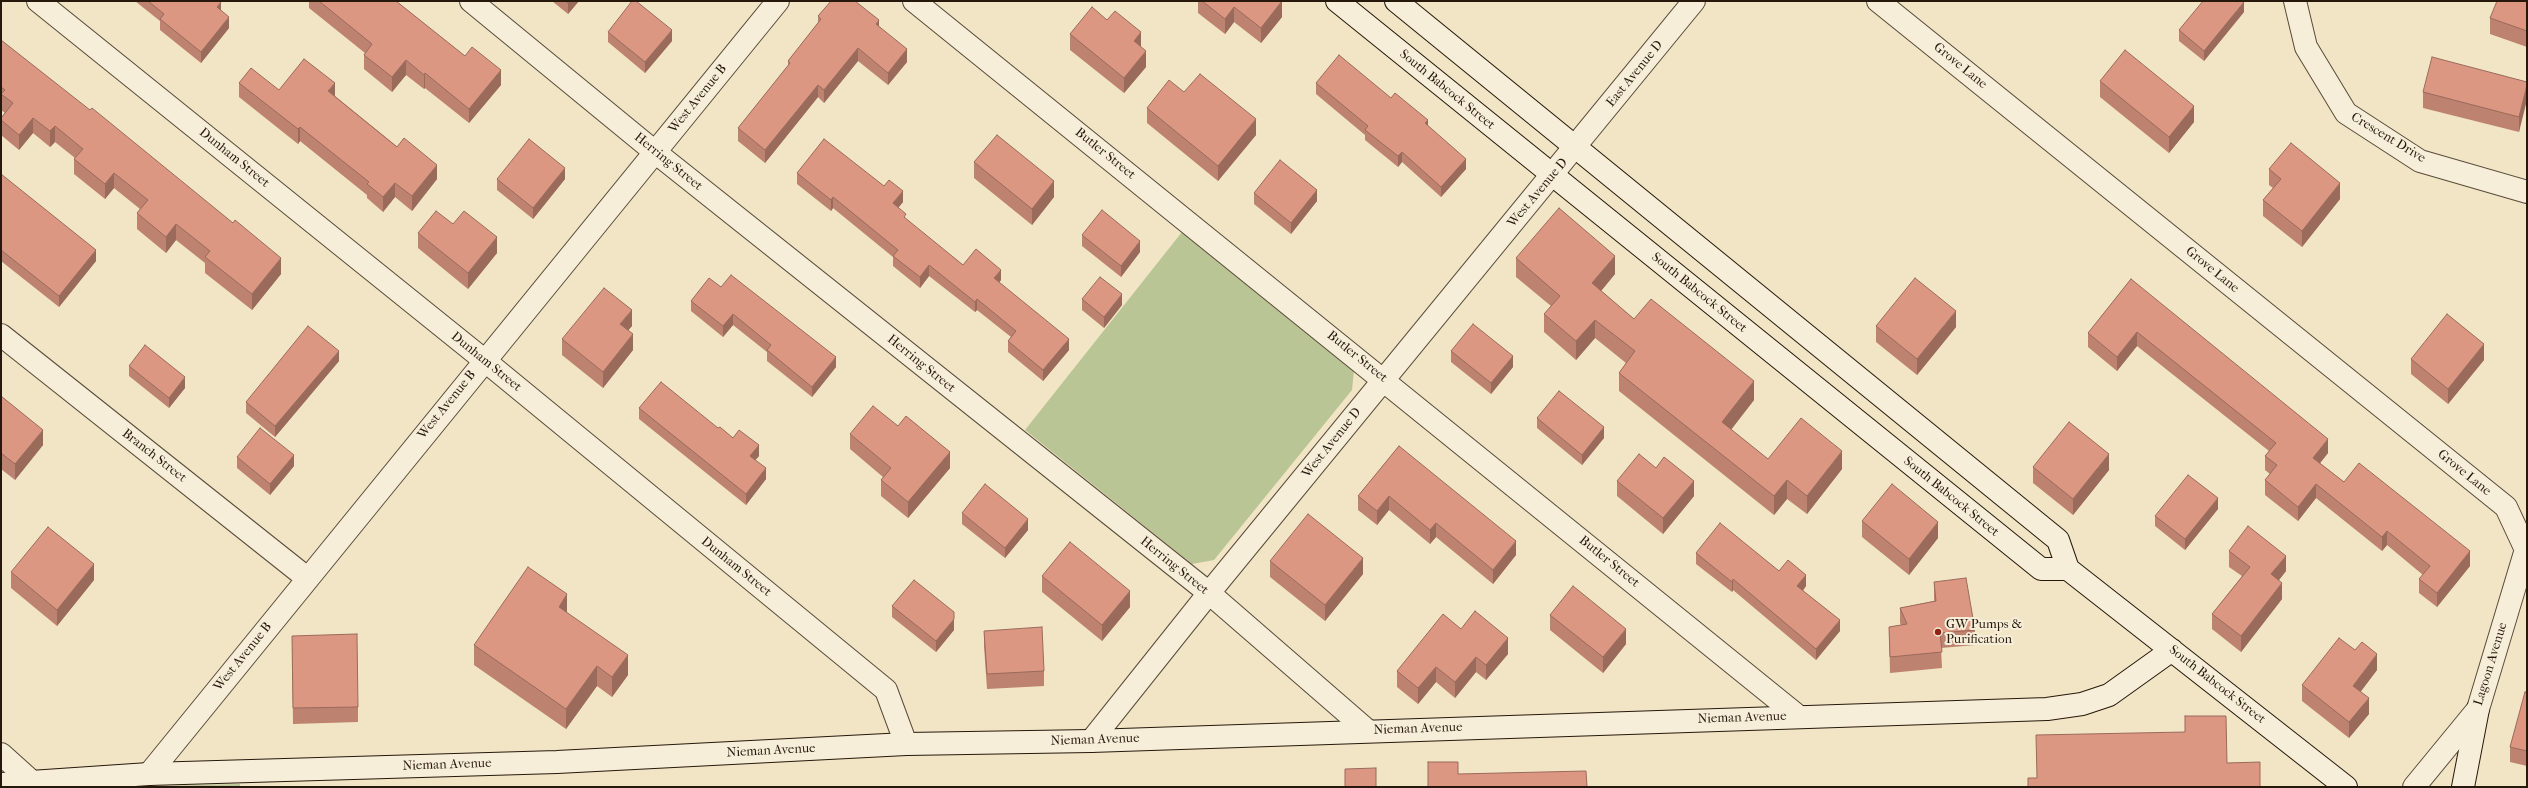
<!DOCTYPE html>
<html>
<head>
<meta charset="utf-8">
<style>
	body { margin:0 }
	#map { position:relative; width:2528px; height:788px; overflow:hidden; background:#f1e5c5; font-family:"IM FELL French Canon",serif }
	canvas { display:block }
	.frame { position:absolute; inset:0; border:2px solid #26180a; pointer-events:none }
</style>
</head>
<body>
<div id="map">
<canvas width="2528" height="788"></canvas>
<div class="frame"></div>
</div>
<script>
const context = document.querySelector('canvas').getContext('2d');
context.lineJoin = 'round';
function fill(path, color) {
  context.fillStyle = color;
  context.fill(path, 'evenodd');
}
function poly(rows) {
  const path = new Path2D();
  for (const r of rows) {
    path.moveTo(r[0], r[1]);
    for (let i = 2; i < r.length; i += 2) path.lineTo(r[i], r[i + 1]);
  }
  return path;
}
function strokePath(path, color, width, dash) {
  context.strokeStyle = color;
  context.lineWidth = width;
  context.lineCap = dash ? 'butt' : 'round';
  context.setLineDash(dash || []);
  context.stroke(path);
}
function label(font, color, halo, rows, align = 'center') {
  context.font = font + ' "IM FELL French Canon",serif';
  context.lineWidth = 4;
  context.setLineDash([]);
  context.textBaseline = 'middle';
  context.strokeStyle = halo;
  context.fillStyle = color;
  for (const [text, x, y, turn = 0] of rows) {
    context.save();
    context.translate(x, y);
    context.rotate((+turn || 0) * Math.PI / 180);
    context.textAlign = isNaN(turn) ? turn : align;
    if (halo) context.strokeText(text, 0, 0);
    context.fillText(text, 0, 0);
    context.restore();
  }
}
const green = poly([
	[1182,232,1354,370,1352,390,1214,560,1192,564,1025,430],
	[240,784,240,787,156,787,157,786]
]);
const street = poly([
	[38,1,484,360,886,690,906,744],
	[471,1,655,152,1209,593,1368,731],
	[914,1,1798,716],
	[1878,1,2506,507,2527,552],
	[2295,1,2306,47,2346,113,2420,161,2527,192],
	[1,335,307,578],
	[1091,741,1209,593,1694,1],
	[1,754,31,781],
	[149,774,778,1],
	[2414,787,2478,709,2527,546]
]);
const secondary = poly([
	[1337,1,2041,569,2068,569],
	[1396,1,2058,540,2068,569,2346,787],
	[1,784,149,774,557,762,906,744,1091,741,2047,709,2082,704,2109,695,2172,650],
	[2463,787,2478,709]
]);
const wall = poly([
	[135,1,192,1,221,10,229,28,201,63,160,30,160,21],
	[309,1,396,1,501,85,469,123,425,88,424,89,406,75,392,92,364,69,364,55,365,53,309,8],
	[552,1,579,1,568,14],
	[1198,1,1282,1,1282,17,1261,43,1234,22,1225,34,1198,13],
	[2527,1,2527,47,2490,34,2490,18],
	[2244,12,2204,61,2179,41,2179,30],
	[818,16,879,27,907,62,888,85,858,61,824,103,818,97,765,163,738,141,738,128,788,66,788,61,818,23],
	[608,32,672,41,645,73,608,42],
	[1070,34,1141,47,1146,67,1124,93,1070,50],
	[1,40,281,274,252,310,205,273,205,263,176,240,166,253,137,229,137,213,140,209,114,188,105,199,74,174,74,159,75,158,55,142,50,147,33,133,19,150,1,135,1,118,5,113,1,110],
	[2100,81,2194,122,2169,153,2100,97],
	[2527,82,2519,132,2423,108,2423,92],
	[239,83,279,90,335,96,437,179,412,211,395,197,383,212,367,198,367,195,300,141,298,144,239,97],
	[1316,83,1391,98,1428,126,1466,169,1441,197,1402,162,1398,167,1365,140,1365,135,1316,94],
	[1184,92,1256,135,1218,181,1147,123,1147,108],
	[974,162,1054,197,1032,225,974,178],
	[2269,169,2340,199,2302,247,2263,216,2263,200,2273,188,2269,185],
	[797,173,903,202,898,208,906,219,963,265,1001,280,999,282,1069,350,1043,381,1008,352,1008,341,1011,337,977,310,975,312,929,276,920,288,893,266,893,257,833,208,831,211,797,184],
	[1,174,96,261,59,307,1,261],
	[497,179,565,179,533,219,497,190],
	[1254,193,1317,201,1291,234,1254,204],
	[453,224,497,253,468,289,418,248,418,233],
	[1082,235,1140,252,1121,277,1082,246],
	[1516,258,1615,274,1601,291,1634,319,1754,400,1731,430,1768,459,1842,469,1807,514,1787,499,1774,515,1619,391,1619,373,1626,363,1595,338,1576,360,1544,332,1544,314,1551,306,1516,277],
	[2131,279,2328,453,2320,463,2344,482,2470,566,2437,607,2419,593,2419,579,2423,575,2387,545,2382,551,2316,498,2298,521,2265,495,2265,480,2270,474,2265,470,2265,456,2269,451,2137,346,2117,371,2088,347,2088,333],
	[721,287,836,367,812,397,767,361,767,352,733,325,723,337,691,311,691,301],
	[1082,299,1122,305,1104,328,1082,310],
	[632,326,628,330,633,350,603,388,562,355,562,339],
	[1876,326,1956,327,1917,375,1876,342],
	[1451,351,1513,367,1491,394,1451,362],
	[2411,359,2484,360,2448,404,2411,374],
	[339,361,275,437,246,413,246,402],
	[129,366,185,388,169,408,129,376],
	[1,396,43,445,15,480,1,469],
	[639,408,718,428,759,456,755,460,766,479,746,505,639,419],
	[1537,418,1604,438,1582,465,1537,428],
	[850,434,950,468,908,518,881,496,881,480,883,477,850,449],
	[1399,446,1516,555,1493,584,1436,537,1430,544,1389,510,1377,525,1358,510,1358,496],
	[237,457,294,466,270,495,237,468],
	[2033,467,2109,470,2073,515,2033,483],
	[1656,468,1694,496,1663,534,1617,496,1617,481],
	[2218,509,2185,550,2155,526,2155,516],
	[962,513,1028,530,1005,558,962,524],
	[1862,521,1938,538,1909,575,1862,537],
	[2229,551,2286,571,2279,580,2282,599,2241,652,2212,629,2212,614,2242,576,2229,567],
	[1696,553,1779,571,1806,586,1803,591,1840,631,1816,660,1733,590,1732,592,1696,564],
	[1270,561,1363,574,1325,621,1270,577],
	[11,572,94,580,57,626,11,588],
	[1042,576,1130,607,1102,641,1042,592],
	[1934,582,1975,630,1975,645,1941,648,1942,668,1890,673,1889,627,1901,625,1900,623,1900,608,1934,601],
	[892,606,954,630,936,652,892,617],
	[567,613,628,675,612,697,597,686,566,729,474,665,474,645],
	[1550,615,1626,644,1603,673,1550,630],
	[1461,629,1508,654,1486,680,1476,672,1455,698,1436,682,1418,704,1397,687,1397,671],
	[984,631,1044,671,1044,686,987,689,984,646],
	[292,636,358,707,358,722,293,724],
	[2377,670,2360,692,2369,714,2349,738,2302,701,2302,685],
	[2527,692,2527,766,2510,762,2510,747]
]);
const shadedWall = poly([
	[570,1,579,1,568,14,568,3],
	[1282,1,1282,17,1261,43,1261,28],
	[221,2,221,13,217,7],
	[2244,2,2244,12,2204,61,2204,51],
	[1234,7,1234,22,1225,34,1225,19],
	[229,17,229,28,201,63,201,52],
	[879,20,879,33,876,24],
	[672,30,672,41,645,73,645,62],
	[1141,32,1141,47,1134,41],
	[858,48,858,61,824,103,824,90],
	[907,49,907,62,888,85,888,73],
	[1146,51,1146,67,1124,93,1124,78],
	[406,60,406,75,392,92,392,77],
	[501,70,501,85,469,123,469,109],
	[425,73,425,88,424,89,424,75],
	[335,83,335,97,328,91],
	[818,85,818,97,765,163,765,150],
	[2527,85,2527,100,2519,132,2519,117],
	[2194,106,2194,122,2169,153,2169,137],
	[33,118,33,133,19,150,19,135],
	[1256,119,1256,135,1218,181,1218,166],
	[1428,120,1428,130,1425,123],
	[55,126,55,142,50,147,50,131],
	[300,127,300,141,298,144,298,129],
	[1402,152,1402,162,1398,167,1398,156],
	[1466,159,1466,169,1441,197,1441,187],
	[437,165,437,179,412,211,412,196],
	[565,168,565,179,533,219,533,208],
	[114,173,114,188,105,199,105,184],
	[1054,181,1054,197,1032,225,1032,209],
	[395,183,395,197,383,212,383,197],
	[2340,183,2340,199,2302,247,2302,231],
	[1317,190,1317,201,1291,234,1291,223],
	[903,191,903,202,893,214,893,203],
	[833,197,833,208,831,211,831,200],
	[176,224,176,240,166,253,166,237],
	[497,237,497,253,468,289,468,273],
	[1140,241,1140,252,1121,277,1121,266],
	[96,250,96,261,59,307,59,296],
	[1615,256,1615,274,1592,302,1592,283],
	[281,258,281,274,252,310,252,294],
	[929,265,929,276,920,288,920,277],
	[1001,270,1001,280,994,289,994,278],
	[1122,294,1122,305,1104,328,1104,317],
	[977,299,977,310,975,312,975,302],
	[632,310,632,326,620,340,620,324],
	[1956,311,1956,327,1917,375,1917,359],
	[733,314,733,325,723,337,723,326],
	[1595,320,1595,338,1576,360,1576,341],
	[2137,332,2137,346,2117,371,2117,357],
	[633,334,633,350,603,388,603,372],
	[1069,339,1069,350,1043,381,1043,370],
	[2484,344,2484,360,2448,404,2448,389],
	[339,351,339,361,275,437,275,426],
	[1513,356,1513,367,1491,394,1491,383],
	[836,357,836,367,812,397,812,387],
	[185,377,185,388,169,408,169,398],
	[1754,381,1754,400,1722,441,1722,422],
	[1604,427,1604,438,1582,465,1582,455],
	[43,430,43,445,15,480,15,464],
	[2328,439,2328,453,2313,472,2313,458],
	[759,445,759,456,750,466,750,456],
	[1842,451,1842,469,1807,514,1807,496],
	[950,452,950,468,908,518,908,502],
	[2109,454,2109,470,2073,515,2073,499],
	[294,455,294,466,270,495,270,484],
	[766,468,766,479,746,505,746,494],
	[1787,480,1787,499,1774,515,1774,496],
	[1694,481,1694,496,1663,534,1663,518],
	[2316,484,2316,498,2298,521,2298,507],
	[1389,496,1389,510,1377,525,1377,511],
	[2218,498,2218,509,2185,550,2185,539],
	[1028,519,1028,530,1005,558,1005,548],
	[1938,522,1938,538,1909,575,1909,559],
	[1436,523,1436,537,1430,544,1430,530],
	[2387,531,2387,545,2382,551,2382,537],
	[1516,541,1516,555,1493,584,1493,570],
	[2470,551,2470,566,2437,607,2437,593],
	[2286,556,2286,571,2271,590,2271,574],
	[1363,558,1363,574,1325,621,1325,605],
	[94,564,94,580,57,626,57,610],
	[1806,575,1806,586,1797,597,1797,586],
	[1733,579,1733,590,1732,592,1732,582],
	[2282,583,2282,599,2241,652,2241,636],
	[1130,591,1130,607,1102,641,1102,625],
	[567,594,567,614,559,607],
	[954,619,954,630,936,652,936,641],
	[1840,620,1840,631,1816,660,1816,649],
	[1626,629,1626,644,1603,673,1603,657],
	[1508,638,1508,654,1486,680,1486,665],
	[2377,654,2377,670,2353,702,2353,686],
	[628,655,628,675,612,697,612,677],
	[1476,657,1476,672,1455,698,1455,682],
	[597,666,597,686,566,729,566,709],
	[1436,667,1436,682,1418,704,1418,688],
	[2369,698,2369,714,2349,738,2349,722]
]);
const building = poly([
	[148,1,192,1,193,2,194,1,220,1,221,2,217,7,229,17,201,52,160,19,164,14,148,1],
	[319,1,396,1,465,56,472,47,501,70,469,109,425,73,424,75,406,60,392,77,364,55,372,44,319,1],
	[565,1,570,1,568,3,565,1],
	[632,1,636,1,672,30,645,62,608,32,632,1],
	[831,1,855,1,879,20,876,24,907,49,888,73,858,48,824,90,818,85,765,150,738,128,790,63,788,61,821,19,818,16,831,1],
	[1202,1,1282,1,1261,28,1234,7,1225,19,1202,1],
	[2203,1,2243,1,2244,2,2204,51,2179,30,2203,1],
	[2497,1,2527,1,2527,31,2490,18,2497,1],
	[1092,7,1107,20,1115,11,1141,32,1134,41,1146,51,1124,78,1070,34,1092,7],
	[1,40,90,110,92,108,233,223,235,220,281,258,252,294,205,257,210,251,176,224,166,237,137,213,148,200,114,173,105,184,74,159,83,149,55,126,50,131,33,118,19,135,1,120,1,118,13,103,1,94,5,90,1,87,1,40],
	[2125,50,2194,106,2169,137,2100,81,2125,50],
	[1339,55,1391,98,1395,93,1428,120,1425,123,1466,159,1441,187,1402,152,1398,156,1365,130,1368,126,1316,83,1339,55],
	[2432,57,2527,82,2527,85,2519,117,2423,92,2432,57],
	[304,59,335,83,328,91,397,147,404,138,437,165,412,196,395,183,383,197,367,184,369,182,300,127,298,129,239,83,251,68,279,90,304,59],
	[1200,74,1256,119,1218,166,1147,108,1169,80,1184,92,1200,74],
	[997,135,1054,181,1032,209,974,162,997,135],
	[529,139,565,168,533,208,497,179,529,139],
	[824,139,884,186,889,180,903,191,893,203,906,214,904,217,963,265,976,249,1001,270,994,278,1069,339,1043,370,1008,341,1016,331,977,299,975,302,929,265,920,277,893,256,898,250,833,197,831,200,797,173,824,139],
	[2291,143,2340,183,2302,231,2263,200,2281,179,2269,169,2291,143],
	[1280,160,1317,190,1291,223,1254,193,1280,160],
	[1,174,96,250,59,296,1,250,1,174],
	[1559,208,1615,256,1592,283,1634,319,1651,299,1754,381,1722,422,1768,459,1801,418,1842,451,1807,496,1787,480,1774,496,1619,373,1635,351,1595,320,1576,341,1544,314,1560,296,1516,258,1559,208],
	[1102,210,1140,241,1121,266,1082,235,1102,210],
	[436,211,453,224,464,211,497,237,468,273,418,233,436,211],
	[731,275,836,357,812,387,767,350,771,345,733,314,723,326,691,301,709,278,721,287,731,275],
	[1100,277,1122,294,1104,317,1082,299,1100,277],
	[1915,278,1956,311,1917,359,1876,326,1915,278],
	[2131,279,2328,439,2313,458,2344,482,2359,463,2470,551,2437,593,2419,579,2430,566,2387,531,2382,537,2316,484,2298,507,2265,480,2277,465,2265,456,2276,443,2137,332,2117,357,2088,333,2131,279],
	[604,288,632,310,620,324,633,334,603,372,562,339,604,288],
	[2447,314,2484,344,2448,389,2411,359,2447,314],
	[1473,324,1513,356,1491,383,1451,351,1473,324],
	[308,326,339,351,275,426,246,402,308,326],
	[145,345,185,377,169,398,129,366,145,345],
	[661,382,718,428,720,427,733,438,739,430,759,445,750,456,766,468,746,494,639,408,661,382],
	[1559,391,1604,427,1582,455,1537,418,1559,391],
	[1,396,43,430,15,464,1,453,1,396],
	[873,406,898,426,906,416,950,452,908,502,881,480,891,468,850,434,873,406],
	[2069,422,2109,454,2073,499,2033,467,2069,422],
	[260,428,294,455,270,484,237,457,260,428],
	[1399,446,1516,541,1493,570,1436,523,1430,530,1389,496,1377,511,1358,496,1399,446],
	[1639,454,1656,468,1664,457,1694,481,1663,518,1617,481,1639,454],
	[2188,475,2218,498,2185,539,2155,516,2188,475],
	[985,484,1028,519,1005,548,962,513,985,484],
	[1892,484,1938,522,1909,559,1862,521,1892,484],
	[1308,514,1363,558,1325,605,1270,561,1308,514],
	[1720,523,1779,571,1788,560,1806,575,1797,586,1840,620,1816,649,1733,579,1732,582,1696,553,1720,523],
	[2248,526,2286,556,2271,574,2282,583,2241,636,2212,614,2250,567,2229,551,2248,526],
	[48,527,94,564,57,610,11,572,48,527],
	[1070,542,1130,591,1102,625,1042,576,1070,542],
	[528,567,567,594,559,607,628,655,612,677,597,666,566,709,474,645,528,567],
	[1966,578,1975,630,1940,633,1942,652,1890,657,1889,627,1907,624,1900,608,1936,601,1934,582,1966,578],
	[914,580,954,612,954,619,936,641,892,606,914,580],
	[1573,586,1626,629,1603,657,1550,615,1573,586],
	[1475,611,1508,638,1486,665,1476,657,1455,682,1436,667,1418,688,1397,671,1443,614,1461,629,1475,611],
	[1042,627,1044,671,987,674,984,631,1042,627],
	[357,634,358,707,293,708,292,636,357,634],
	[2339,638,2355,650,2362,642,2377,654,2353,686,2369,698,2349,722,2302,685,2339,638],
	[2525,692,2527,692,2527,751,2510,747,2525,692],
	[2185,716,2226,716,2227,763,2260,762,2260,787,2028,787,2028,778,2037,778,2036,735,2185,732,2185,716],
	[1428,762,1458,762,1458,774,1586,771,1587,787,1428,787,1428,762],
	[1376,768,1376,787,1345,787,1345,769,1376,768]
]);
const markers = [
	[1938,632,4,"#8f2418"]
];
const streetNames = [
	["Grove Lane",1960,66,39],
	["East Avenue D",1635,74,-51],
	["South Babcock Street",1447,90,39],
	["West Avenue B",698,99,-51],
	["Crescent Drive",2388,138,31],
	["Butler Street",1105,154,39],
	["Dunham Street",234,158,39],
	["Herring Street",668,162,39],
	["West Avenue D",1538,193,-50],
	["Grove Lane",2212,270,39],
	["South Babcock Street",1699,293,39],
	["Butler Street",1357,357,39],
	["Dunham Street",486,362,39],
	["Herring Street",921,364,39],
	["West Avenue B",447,405,-51],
	["West Avenue D",1332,443,-51],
	["Branch Street",154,456,38],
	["Grove Lane",2464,473,39],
	["South Babcock Street",1951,497,39],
	["Butler Street",1609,562,39],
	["Herring Street",1174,566,39],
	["Dunham Street",736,567,39],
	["West Avenue B",243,657,-51],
	["Lagoon Avenue",2491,664,-73],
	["South Babcock Street",2217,685,38],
	["Nieman Avenue",1742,718,-2],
	["Nieman Avenue",1418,729,-2],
	["Nieman Avenue",1095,740,-2],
	["Nieman Avenue",771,751,-3],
	["Nieman Avenue",447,765,-2]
];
const poiNames = [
	["GW Pumps &",1946,625],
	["Purification",1946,640]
];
fill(green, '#b9c595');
strokePath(street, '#594b39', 24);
strokePath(secondary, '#26180a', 24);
strokePath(street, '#f6eed9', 22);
strokePath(secondary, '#f6eed9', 22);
fill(wall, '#bd8270');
fill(shadedWall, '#9a6a5b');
fill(building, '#dc9782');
strokePath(building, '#9a6a5b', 1);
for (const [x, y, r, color] of markers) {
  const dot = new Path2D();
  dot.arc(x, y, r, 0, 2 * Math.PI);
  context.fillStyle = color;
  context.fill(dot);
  strokePath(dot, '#f6eed9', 1.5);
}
label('13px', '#26180a', '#f6eed9', streetNames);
label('13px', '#26180a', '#f6eed9', poiNames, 'left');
</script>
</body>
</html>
